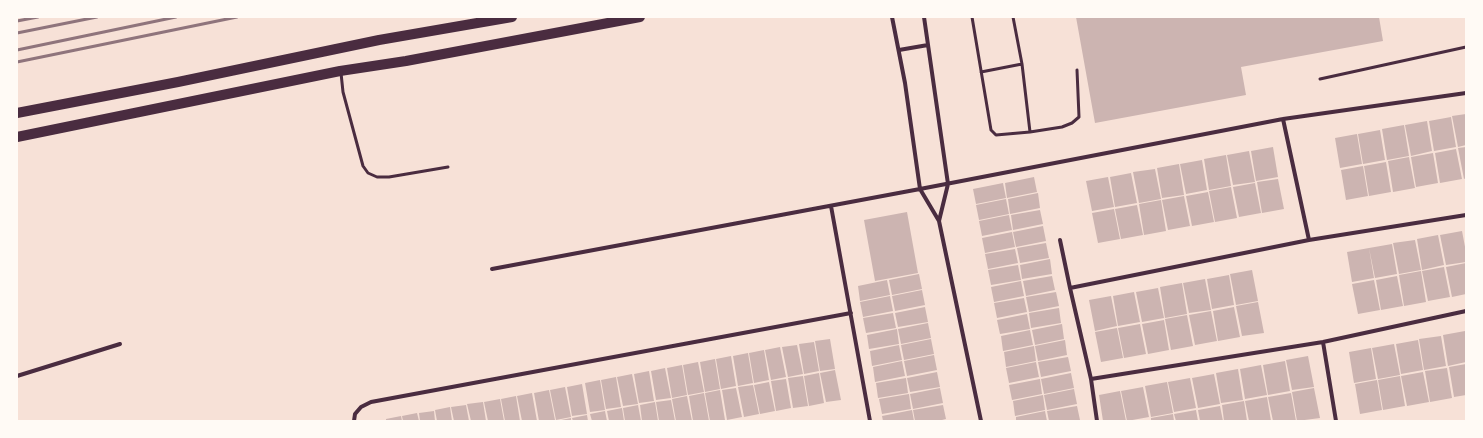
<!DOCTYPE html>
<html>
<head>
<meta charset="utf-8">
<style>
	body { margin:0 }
	#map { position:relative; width:1483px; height:438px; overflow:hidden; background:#f7e1d7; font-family:"Golos Text",sans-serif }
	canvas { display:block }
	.frame { position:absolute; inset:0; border:18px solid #fffaf5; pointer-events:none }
</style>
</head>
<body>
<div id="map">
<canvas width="1483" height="438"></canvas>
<div class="frame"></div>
</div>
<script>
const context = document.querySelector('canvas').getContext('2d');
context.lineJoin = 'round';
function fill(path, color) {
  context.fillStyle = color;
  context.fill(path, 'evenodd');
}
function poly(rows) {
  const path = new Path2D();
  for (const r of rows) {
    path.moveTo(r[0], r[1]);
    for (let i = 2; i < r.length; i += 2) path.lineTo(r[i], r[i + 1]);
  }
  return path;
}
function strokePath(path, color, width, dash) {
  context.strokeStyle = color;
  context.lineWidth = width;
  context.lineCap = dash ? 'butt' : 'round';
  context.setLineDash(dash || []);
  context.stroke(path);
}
const building = poly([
	[1076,17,1379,17,1383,41,1241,67,1246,95,1095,123],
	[1466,114,1466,145,1458,147,1452,116],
	[1451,117,1456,147,1434,151,1429,121],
	[1427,121,1432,151,1411,156,1405,125],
	[1404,125,1409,156,1387,160,1382,129],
	[1380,130,1385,160,1363,164,1358,134],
	[1357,134,1362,164,1340,168,1335,138],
	[1273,147,1278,177,1256,181,1251,151],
	[1466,147,1466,178,1464,179,1458,148],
	[1456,149,1462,179,1440,183,1435,153],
	[1249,151,1255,182,1233,185,1227,155],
	[1433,153,1438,183,1416,187,1411,157],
	[1226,155,1231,186,1209,190,1204,159],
	[1409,157,1415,188,1393,192,1388,161],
	[1202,160,1207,190,1186,194,1180,164],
	[1386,162,1391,192,1369,196,1364,166],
	[1179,164,1184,195,1162,198,1157,168],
	[1363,166,1368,196,1346,200,1341,170],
	[1155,169,1161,199,1139,203,1133,172],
	[1131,173,1137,203,1115,207,1110,177],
	[1034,177,1037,192,1007,198,1005,183],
	[1108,177,1114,207,1092,211,1086,181],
	[1278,179,1284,209,1262,213,1257,182],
	[1003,183,1006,198,976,204,973,189],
	[1255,183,1261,213,1239,217,1233,187],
	[1231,187,1237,218,1215,222,1209,191],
	[1208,192,1214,222,1192,226,1186,196],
	[1038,193,1040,208,1010,214,1008,199],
	[1184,196,1190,226,1168,230,1162,200],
	[1006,199,1009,214,979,220,976,205],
	[1161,200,1166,231,1144,235,1139,204],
	[1137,205,1143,235,1121,239,1115,209],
	[1114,209,1120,239,1098,243,1092,213],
	[1040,210,1043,224,1013,230,1011,215],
	[907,212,918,273,875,281,864,220],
	[1009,215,1012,230,982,236,979,221],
	[1043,226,1046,241,1016,247,1013,232],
	[1462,231,1466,252,1466,262,1446,265,1440,235],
	[1012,232,1015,247,985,253,982,238],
	[1438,235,1444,265,1422,270,1417,239],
	[1415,240,1421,270,1399,274,1393,243],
	[1046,243,1049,258,1020,263,1017,248],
	[1392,244,1397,274,1375,278,1369,248],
	[1369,248,1374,278,1352,282,1347,252],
	[1015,249,1018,263,988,269,985,254],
	[1050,259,1052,274,1022,279,1020,265],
	[1466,263,1466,294,1452,297,1446,267],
	[1018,265,1021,280,991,285,988,270],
	[1444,267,1450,297,1428,301,1422,271],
	[1252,270,1258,301,1236,305,1230,274],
	[1421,271,1426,302,1404,306,1399,275],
	[919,274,922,289,892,295,889,280],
	[1229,275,1234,305,1212,309,1207,279],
	[1052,276,1055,290,1026,296,1023,281],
	[1397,276,1403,306,1381,310,1376,280],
	[1205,279,1211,310,1189,313,1183,283],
	[887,280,890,295,860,301,858,286],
	[1374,280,1380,310,1358,314,1352,284],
	[1021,281,1024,296,994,302,991,287],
	[1182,283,1187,314,1165,318,1160,287],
	[1158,288,1164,318,1142,322,1136,292],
	[922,290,925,305,895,311,892,296],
	[1056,292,1059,306,1029,312,1026,297],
	[1134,292,1140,322,1118,326,1113,296],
	[890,296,893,311,863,317,860,302],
	[1111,296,1117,326,1095,331,1089,300],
	[1024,298,1027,312,997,318,994,303],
	[1258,302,1264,333,1242,336,1236,306],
	[925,307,928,322,898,327,895,313],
	[1234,307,1240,337,1218,341,1213,311],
	[1059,308,1061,323,1031,328,1029,313],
	[1211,311,1217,341,1195,345,1189,315],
	[893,313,896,328,866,333,863,318],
	[1027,314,1030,329,1000,334,997,320],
	[1187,315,1193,346,1171,350,1165,319],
	[1164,320,1169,350,1148,354,1142,324],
	[928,323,931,338,901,344,898,329],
	[1062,324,1064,339,1035,345,1032,330],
	[1140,324,1146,354,1124,358,1118,328],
	[1117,328,1123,358,1101,362,1095,332],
	[897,329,899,344,869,349,867,335],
	[1030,330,1033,345,1003,351,1001,336],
	[1465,331,1466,339,1466,362,1448,366,1443,335],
	[1441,336,1446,366,1424,370,1419,339],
	[830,339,835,369,820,371,815,341],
	[931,339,934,354,904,360,901,345],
	[1065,340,1067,355,1038,361,1035,346],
	[1418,340,1423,370,1401,374,1396,344],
	[814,342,819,371,804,374,799,344],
	[1394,344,1400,375,1378,379,1372,348],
	[797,345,803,374,788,377,782,347],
	[899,345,902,360,872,366,870,351],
	[1034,346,1036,361,1006,367,1004,352],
	[780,347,786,377,771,380,765,350],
	[1371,348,1376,379,1354,383,1349,352],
	[764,350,769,380,754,383,749,353],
	[748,353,753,383,738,386,733,356],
	[934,355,937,370,907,376,904,361],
	[731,356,736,386,721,389,716,359],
	[1308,356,1314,387,1292,390,1286,360],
	[1068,357,1071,371,1041,377,1038,362],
	[715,359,720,389,705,392,700,362],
	[902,361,905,376,875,382,873,367],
	[1285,361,1290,391,1268,395,1263,365],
	[698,362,704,392,688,395,683,365],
	[1036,362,1039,377,1009,383,1006,368],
	[1466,364,1466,395,1454,397,1449,367],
	[682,365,687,395,672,398,667,368],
	[1261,365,1267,395,1245,399,1240,369],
	[665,368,671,398,656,400,651,371],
	[1447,368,1452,398,1430,402,1425,371],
	[1238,369,1243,400,1221,403,1216,373],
	[835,370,841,400,826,402,820,373],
	[649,371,654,401,639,403,634,374],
	[937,372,940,387,910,392,907,378],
	[1423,372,1429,402,1407,406,1401,376],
	[819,373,824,403,809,406,804,376],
	[1071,373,1074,388,1044,394,1041,379],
	[632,374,638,404,623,406,617,377],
	[1214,374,1220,404,1198,408,1192,378],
	[803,376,808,406,793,408,788,378],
	[1400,376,1405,406,1383,410,1378,380],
	[616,377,621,407,606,409,601,380],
	[906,378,908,393,878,398,876,383],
	[1190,378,1196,408,1174,412,1168,382],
	[786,379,791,408,776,411,771,381],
	[1040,379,1042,394,1012,400,1009,385],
	[600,380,605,410,590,412,585,383],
	[1377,380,1382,410,1360,414,1355,384],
	[769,382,775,411,760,414,754,385],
	[1167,382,1173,413,1151,417,1145,386],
	[582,384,587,414,572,416,567,387],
	[753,385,759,414,744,417,738,387],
	[565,387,571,417,556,420,550,390],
	[1143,387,1149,417,1127,421,1121,391],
	[736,388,742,417,727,420,722,390],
	[940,388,943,403,913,409,910,394],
	[1314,388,1320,418,1297,421,1292,392],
	[1074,389,1077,404,1047,410,1044,395],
	[549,390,555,420,539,421,534,393],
	[720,390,725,420,710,421,705,393],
	[1120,391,1126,421,1103,421,1099,395],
	[532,393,537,421,522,421,517,396],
	[704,393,709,421,693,421,689,396],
	[1291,393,1296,421,1273,421,1268,397],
	[909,394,911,409,882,414,879,399],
	[1043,395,1045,410,1015,416,1013,401],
	[516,396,520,421,505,421,501,399],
	[687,396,692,421,676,421,672,399],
	[1267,397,1271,421,1249,421,1245,401],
	[500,399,504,421,488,421,484,402],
	[671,400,675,421,659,421,656,402],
	[1244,401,1247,421,1224,421,1222,405],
	[483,402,486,421,471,421,467,404],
	[655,402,658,421,642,421,640,405],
	[466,405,469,421,454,421,451,407],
	[638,405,641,421,625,421,623,408],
	[943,405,946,419,938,421,915,421,913,410],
	[1077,406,1080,420,1049,421,1047,411],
	[1220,406,1223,421,1200,421,1198,410],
	[450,407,452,421,437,421,435,410],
	[622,408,624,421,609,421,607,411],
	[912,410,914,421,883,421,882,416],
	[1196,410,1198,421,1176,421,1174,414],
	[434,411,435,421,420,421,419,413],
	[605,411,607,421,592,421,590,414],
	[1045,411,1047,421,1016,421,1016,417],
	[417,413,419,421,403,421,402,416],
	[1173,414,1174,421,1151,421,1151,418],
	[587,415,588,421,573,421,572,418],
	[401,416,402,421,386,421,386,419],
	[571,418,571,421,561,421,561,420]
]);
const service = poly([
	[972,17,991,130,996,135,1030,132,1062,127,1072,123,1079,117,1077,70],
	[1013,17,1022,64,1030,132],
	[981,72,1022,64],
	[341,73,343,92,363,166,368,173,377,177,389,177,448,167],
	[1320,79,1466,47]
]);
const minor = poly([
	[892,17,905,83,920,189,939,221,981,421],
	[924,17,948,184,939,221],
	[899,50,928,45],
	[1283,119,1309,240],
	[831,206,870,421],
	[1060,240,1070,288,1091,379,1097,421],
	[492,269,920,189,1283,119,1466,93],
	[1070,288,1309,240,1466,215],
	[1323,342,1336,421],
	[17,376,120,344],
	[1091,379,1323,342,1466,311],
	[354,421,355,414,361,407,371,402,851,313]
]);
const primary = poly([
	[17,113,178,82,379,40,512,17],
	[17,137,340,71,406,61,640,17]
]);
const rail = poly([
	[17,21,38,17],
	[17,33,97,17],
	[17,50,176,17],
	[17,62,237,17]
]);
fill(building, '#ccb4b1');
strokePath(service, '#4a2c40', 3);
strokePath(minor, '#4a2c40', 4);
strokePath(primary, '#4a2c40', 10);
strokePath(rail, '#8f747c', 3);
</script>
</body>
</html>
